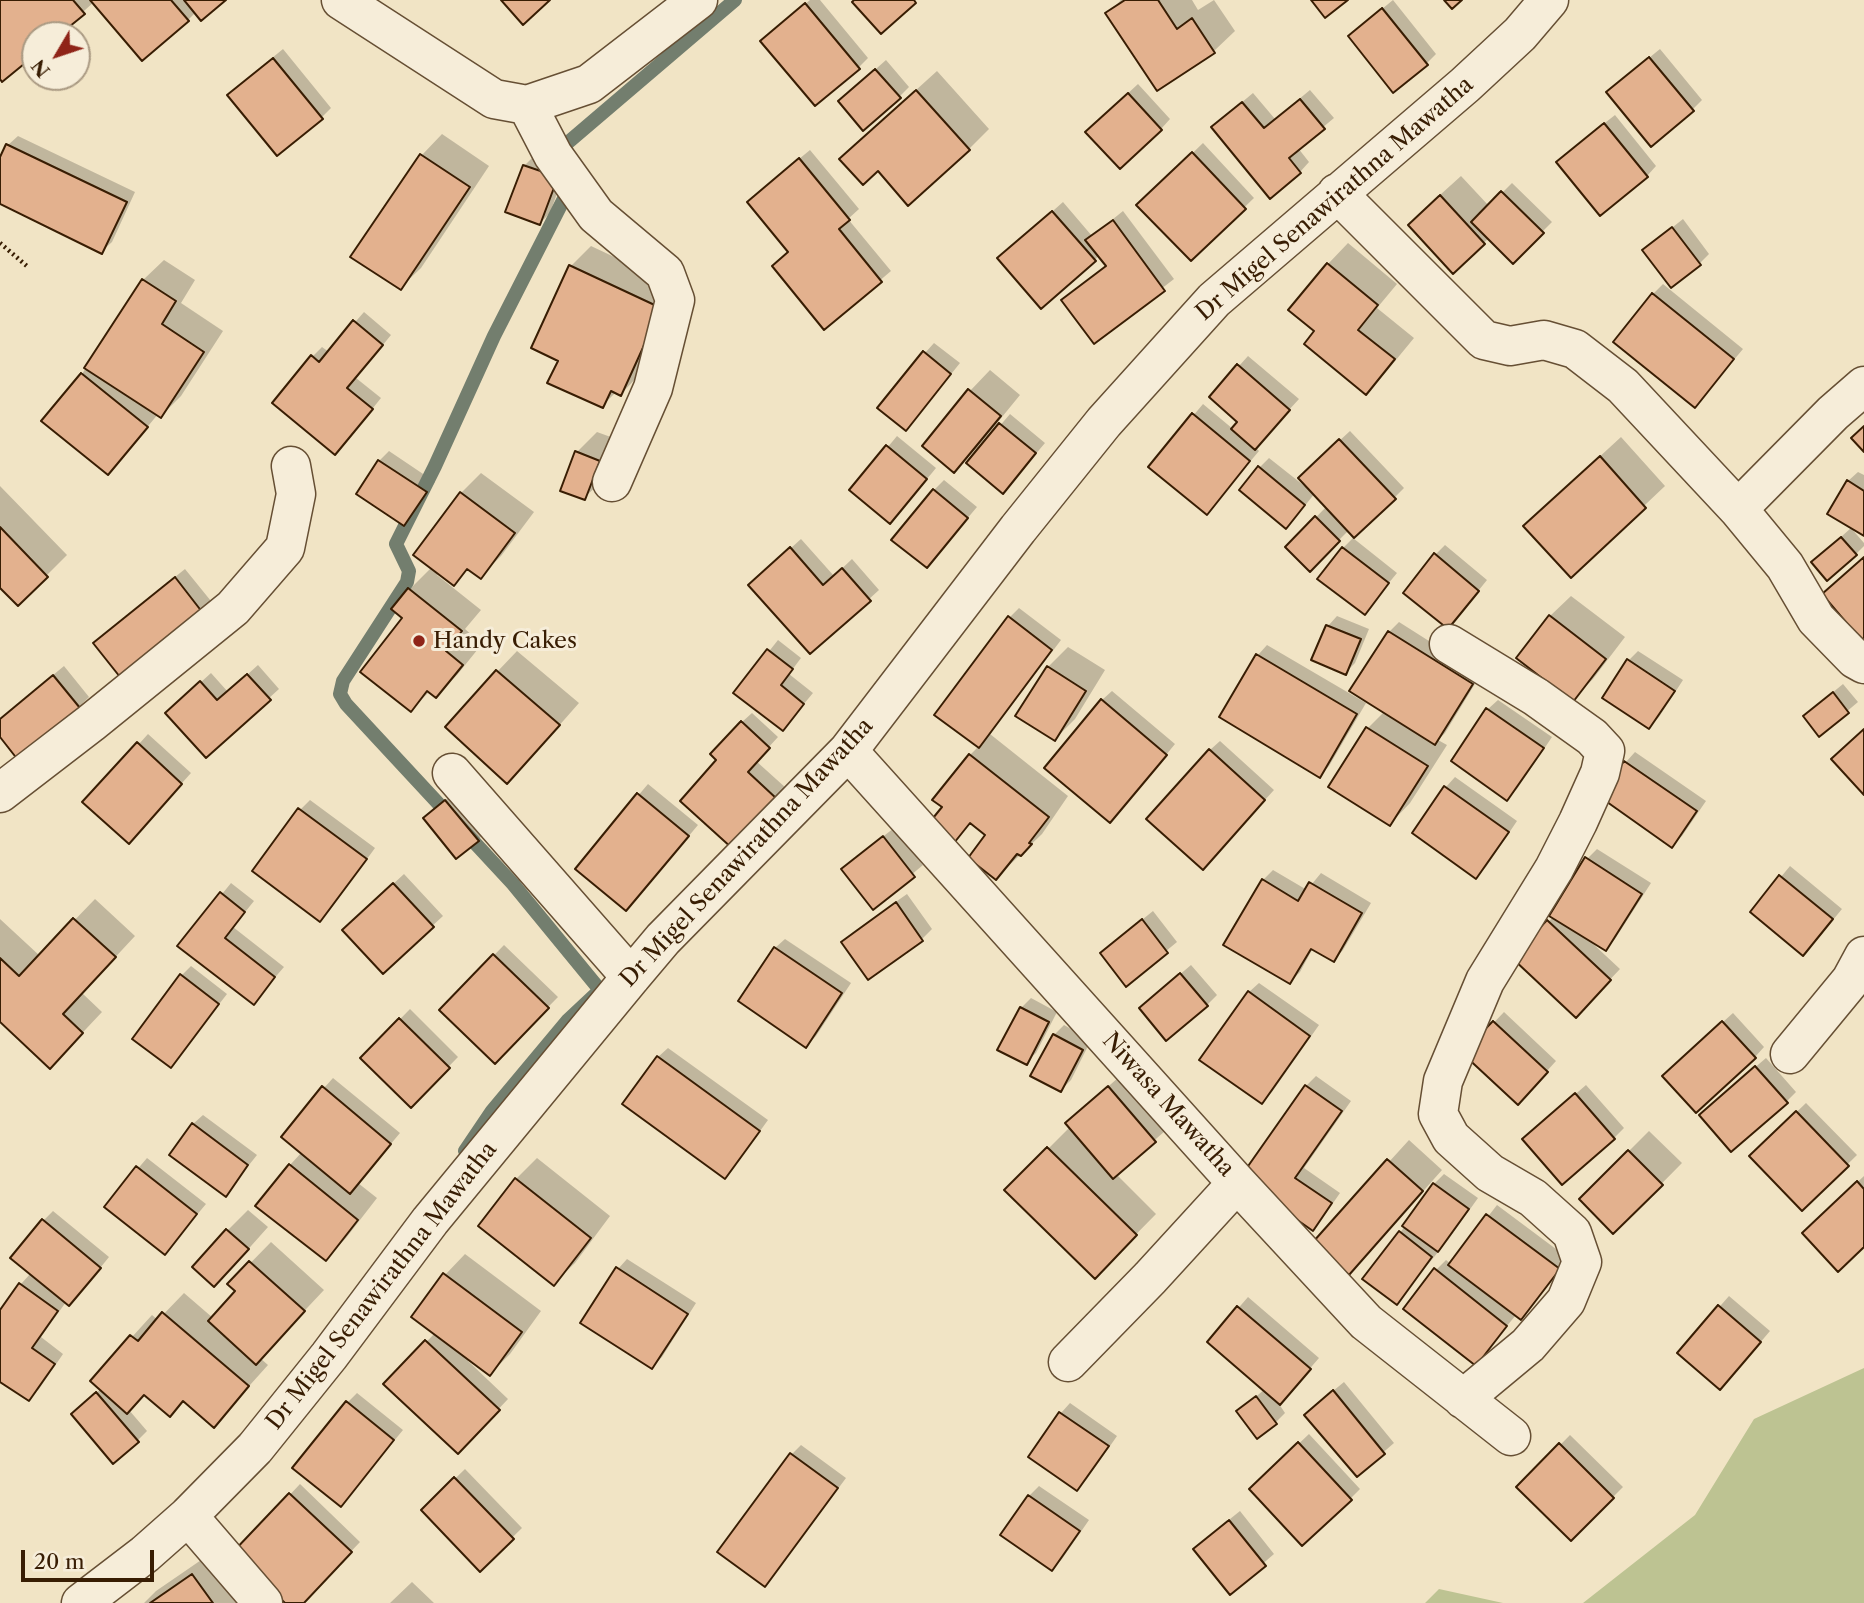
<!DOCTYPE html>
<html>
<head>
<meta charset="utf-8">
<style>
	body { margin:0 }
	#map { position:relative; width:1864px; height:1603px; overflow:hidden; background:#f1e4c5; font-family:"Libre Caslon Text",serif }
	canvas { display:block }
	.north { position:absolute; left:21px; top:21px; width:70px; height:70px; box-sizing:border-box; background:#f6edd9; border:2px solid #aa9a83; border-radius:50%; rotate:231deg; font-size:19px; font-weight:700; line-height:28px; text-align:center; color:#381d03 }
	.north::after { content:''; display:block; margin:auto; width:24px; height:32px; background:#8f2418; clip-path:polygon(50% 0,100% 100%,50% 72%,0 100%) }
	.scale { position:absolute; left:21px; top:1550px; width:133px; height:32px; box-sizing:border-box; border:4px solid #381d03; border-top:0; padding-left:9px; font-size:21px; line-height:24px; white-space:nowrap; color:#381d03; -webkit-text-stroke:5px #f6edd9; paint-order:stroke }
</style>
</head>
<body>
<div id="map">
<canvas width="1864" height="1603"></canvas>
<div class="north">N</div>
<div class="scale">20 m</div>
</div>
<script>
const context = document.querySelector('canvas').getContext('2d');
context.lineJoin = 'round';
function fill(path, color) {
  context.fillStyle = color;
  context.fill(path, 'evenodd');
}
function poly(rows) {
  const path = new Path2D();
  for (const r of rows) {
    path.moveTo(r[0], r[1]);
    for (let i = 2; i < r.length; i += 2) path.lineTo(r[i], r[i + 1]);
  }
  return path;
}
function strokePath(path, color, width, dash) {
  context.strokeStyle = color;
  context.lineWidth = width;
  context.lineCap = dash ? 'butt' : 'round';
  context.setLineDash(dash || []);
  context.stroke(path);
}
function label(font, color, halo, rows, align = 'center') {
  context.font = font + ' "Libre Caslon Text",serif';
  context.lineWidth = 6;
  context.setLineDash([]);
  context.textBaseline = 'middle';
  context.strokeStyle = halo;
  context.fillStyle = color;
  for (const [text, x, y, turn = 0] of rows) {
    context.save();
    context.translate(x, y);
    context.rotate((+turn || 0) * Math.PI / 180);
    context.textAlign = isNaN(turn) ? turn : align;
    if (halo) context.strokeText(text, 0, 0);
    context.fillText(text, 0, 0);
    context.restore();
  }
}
const green = poly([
	[1864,1368,1864,1603,1583,1603,1695,1515,1754,1419],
	[1439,1589,1503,1603,1425,1603]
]);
const shadow = poly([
	[0,0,223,0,196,12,188,20,94,2,57,35,35,35,35,53,0,77],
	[810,0,820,0,868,58,859,67,773,31],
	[1121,0,1192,0,1198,10,1214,0,1235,31,1214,51,1157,89,1107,14],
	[1393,0,1436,54,1426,64,1360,27],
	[283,49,331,108,321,118,239,85],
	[1660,49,1702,100,1692,110,1618,83],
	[886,60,909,87,899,97,850,92],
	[937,71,989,129,969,149,862,139],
	[1138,84,1170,119,1161,129,1097,122],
	[1310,90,1334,118,1298,148,1309,162,1300,172,1223,118,1253,93,1275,119],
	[1615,115,1656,166,1647,176,1568,152],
	[442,134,489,166,421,268,400,288,353,256,422,155],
	[18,136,135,192,112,242,102,251,0,202,0,162,8,145],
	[1203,143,1254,198,1191,259,1139,205],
	[810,150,859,209,848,219,891,271,824,328,790,251,759,192],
	[534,156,566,168,550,213,540,223,524,166],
	[1461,176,1489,206,1512,183,1552,222,1513,261,1489,238,1453,271,1430,204],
	[1063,202,1092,236,1123,211,1174,279,1094,341,1063,300,1107,265,1099,255,1095,260,1010,249],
	[1683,219,1709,254,1700,263,1644,250],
	[1348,243,1397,284,1377,308,1414,338,1386,372,1366,393,1316,330,1290,310,1328,264],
	[591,246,680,288,641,373,621,394,616,392,602,406,560,360,571,266],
	[164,260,195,280,181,303,223,331,181,396,161,416,158,414,118,463,82,374,143,280],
	[1663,284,1743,349,1695,406,1653,294],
	[364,312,391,335,356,378,381,398,345,443,313,356,322,347,329,352],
	[934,343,960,363,915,419,925,353],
	[1248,356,1299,399,1255,447,1259,451,1216,502,1151,466,1203,404,1233,429,1239,422,1239,366],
	[990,370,1020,395,975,450,954,470,970,391],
	[1010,414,1045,443,1012,482,968,463],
	[1350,431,1404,488,1394,498,1349,530,1310,569,1287,547,1327,506,1315,493,1296,517,1260,467,1269,458,1307,488,1310,468],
	[597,432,619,440,605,478,584,498,577,452],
	[897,436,936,468,900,512,852,490],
	[1621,437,1665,486,1571,575,1546,506],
	[389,451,435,482,414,514,404,524,379,461],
	[1858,472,1864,475,1864,534,1848,481],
	[481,473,534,512,501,556,481,576,469,568,454,583,439,572,437,575,481,610,465,629,482,644,457,675,436,695,430,691,411,710,404,618,410,589,432,567,461,493],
	[944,480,977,507,927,566,934,490],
	[0,486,67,555,18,604,0,586],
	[1851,528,1864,543,1864,546,1856,554,1823,553],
	[1353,538,1397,573,1365,612,1343,548],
	[801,539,834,576,852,559,879,590,811,652,761,575],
	[1445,545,1487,580,1458,616,1435,555],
	[185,569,215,606,95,643,105,633],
	[1571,596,1625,637,1593,679,1573,699,1550,616],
	[1019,608,1061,640,990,734,1068,796,1042,834,996,878,988,835,972,822,954,840,944,806,970,755,979,746,1009,618],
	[1337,616,1369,629,1355,663,1345,673,1328,626],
	[1399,622,1481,674,1445,733,1438,740,1447,745,1410,803,1390,824,1331,787,1368,728,1385,711,1389,632],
	[778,640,801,658,789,674,813,693,783,729,736,693],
	[1267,645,1366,703,1329,766,1320,776,1258,655],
	[1068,647,1105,670,1075,719,1055,739,1048,667],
	[517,651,579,703,527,762,497,672],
	[1638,651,1683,680,1659,717,1649,727,1629,660],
	[258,665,279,689,206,755,178,703,211,673,228,692],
	[64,666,89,697,79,707,0,735,0,719],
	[1843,684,1858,702,1820,734,1815,707],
	[1112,691,1175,744,1120,811,1102,700],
	[1498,700,1552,737,1517,789,1507,798,1488,709],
	[752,713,778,737,756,761,786,788,742,836,742,722],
	[148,734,191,773,138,832,139,744],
	[1220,741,1274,790,1212,858,1210,750],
	[1635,752,1706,801,1682,836,1672,845,1602,796,1626,762],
	[1455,777,1517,821,1486,867,1476,877,1414,833,1446,787],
	[648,784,698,825,636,899,577,868],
	[456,791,487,830,478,840,435,809],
	[310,800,375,848,330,910,320,920,300,810],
	[894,828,923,865,873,907,853,860],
	[1597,849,1651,883,1615,939,1606,949,1591,942,1620,969,1585,1006,1515,958,1553,917,1587,859],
	[1790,866,1842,909,1813,944,1752,912],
	[1273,870,1307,890,1321,873,1371,903,1343,950,1334,960,1313,948,1300,972,1290,982,1263,880],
	[404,874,443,916,383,971,354,920],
	[231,883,254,901,233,927,284,967,253,1003,180,946],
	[907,894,932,929,922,939,869,978,843,942,853,932],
	[95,899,135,936,82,993,102,1012,70,1046,0,1020,0,919,40,956],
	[1153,911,1177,942,1126,984,1112,944],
	[785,939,851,983,816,1036,806,1046,775,948],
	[504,945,558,997,495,1061,441,1010],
	[1191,965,1217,995,1207,1005,1151,999],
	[191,966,227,994,171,1066,181,976],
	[1259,983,1319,1025,1272,1092,1262,1102,1249,992],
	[1031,998,1057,1012,1036,1053,1026,1062,1021,1008],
	[410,1009,458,1057,411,1105,362,1058],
	[1504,1012,1556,1061,1527,1093,1465,1053],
	[1733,1013,1764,1047,1755,1057,1674,1066],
	[1064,1025,1091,1040,1071,1080,1061,1090,1054,1035],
	[668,1048,768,1120,734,1167,725,1176,658,1057],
	[1766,1058,1796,1092,1786,1102,1711,1105],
	[1316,1076,1351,1101,1304,1168,1340,1193,1322,1219,1312,1229,1242,1179,1306,1086],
	[1119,1077,1165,1131,1116,1174,1156,1214,1095,1276,1007,1190,1070,1127,1077,1114],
	[333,1078,400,1133,358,1183,377,1198,346,1238,326,1259,290,1165,302,1152,324,1088],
	[1586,1085,1624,1128,1614,1138,1534,1130],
	[1806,1103,1857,1155,1802,1209,1751,1156],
	[203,1115,257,1155,225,1195,193,1124],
	[1649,1131,1682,1163,1614,1232,1581,1199],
	[1409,1140,1442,1170,1369,1252,1316,1242],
	[147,1158,206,1204,165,1253,106,1206],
	[537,1158,610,1216,575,1263,554,1283,480,1226,516,1179],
	[1444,1174,1478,1198,1448,1240,1397,1302,1400,1233,1434,1184],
	[1864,1176,1864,1245,1814,1223],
	[1497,1205,1568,1258,1530,1308,1521,1318,1516,1315,1476,1363,1436,1270,1446,1260,1451,1264],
	[248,1210,268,1227,235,1264,228,1230],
	[53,1211,109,1257,79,1294,69,1304,66,1302,41,1337,63,1354,39,1389,29,1399,0,1378,0,1313,21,1284,31,1273,43,1221],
	[271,1242,324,1290,260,1358,268,1365,214,1425,185,1400,170,1415,145,1394,129,1410,147,1431,137,1441,83,1404,101,1389,92,1381,152,1315,158,1320,184,1293,213,1318,237,1291,230,1284],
	[465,1254,541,1311,510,1354,490,1374,469,1359,468,1361,508,1399,458,1452,386,1384,435,1333,445,1275],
	[627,1259,696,1303,662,1357,652,1367,618,1269],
	[1729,1296,1770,1331,1730,1378,1679,1353],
	[1248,1297,1319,1358,1279,1404,1285,1413,1276,1422,1239,1411,1265,1389,1209,1342],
	[1344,1382,1394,1443,1357,1475,1316,1405],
	[357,1393,403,1430,341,1505,347,1403],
	[1070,1403,1117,1436,1087,1479,1077,1489,1031,1456,1061,1413],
	[1309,1434,1360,1489,1350,1499,1251,1489],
	[1570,1435,1623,1487,1571,1539,1519,1487],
	[801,1445,846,1478,774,1575,764,1585,792,1454],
	[465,1469,522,1528,480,1569,423,1510],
	[300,1484,360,1542,302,1603,287,1603,235,1553],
	[1039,1486,1089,1520,1062,1559,1052,1569,1003,1535,1029,1496],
	[1240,1511,1274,1554,1230,1592,1205,1539],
	[223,1545,252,1603,144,1603,156,1591],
	[412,1582,434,1603,390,1603]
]);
const stream = poly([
	[566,160,565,145,735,0],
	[465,1151,492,1111,568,1020,600,990,513,884,346,704,340,694,343,681,407,582,409,571,396,544,435,466,494,336,571,185]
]);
const building = poly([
	[0,0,73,0,85,14,59,35,35,35,35,55,2,82,0,79,0,0],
	[90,0,171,0,189,21,142,61,90,0],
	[184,0,226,0,201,21,184,0],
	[501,0,550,0,523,25,501,0],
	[854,0,914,0,916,3,881,34,852,2,854,0],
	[1125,0,1158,0,1177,29,1192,18,1215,53,1157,91,1105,13,1125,0],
	[1311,0,1348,0,1325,18,1311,0],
	[1444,0,1462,0,1452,9,1444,0],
	[805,3,860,69,815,106,760,41,805,3],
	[1382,8,1428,65,1393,93,1348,36,1382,8],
	[1649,57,1694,111,1651,147,1606,92,1649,57],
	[273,58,323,119,277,156,227,95,273,58],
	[875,69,901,98,863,131,838,101,875,69],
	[916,90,970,150,908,206,878,171,863,185,839,159,916,90],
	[1128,93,1162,130,1120,169,1085,132,1128,93],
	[1300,99,1325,129,1289,158,1301,173,1270,199,1211,127,1242,102,1264,128,1300,99],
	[1604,123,1648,177,1600,216,1556,162,1604,123],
	[6,144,127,202,102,254,0,204,0,157,6,144],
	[1192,152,1246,209,1191,261,1136,205,1192,152],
	[420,154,470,187,401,290,350,257,420,154],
	[799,158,850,220,839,229,882,282,824,330,772,266,788,252,747,202,799,158],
	[523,165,558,177,540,225,505,212,523,165],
	[1501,191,1544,233,1513,264,1471,222,1501,191],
	[1440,195,1485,244,1453,274,1408,225,1440,195],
	[1052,211,1096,261,1041,309,997,258,1052,211],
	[1113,220,1165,291,1094,344,1061,300,1106,266,1085,240,1113,220],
	[1672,227,1701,265,1671,288,1642,250,1672,227],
	[1327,263,1378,305,1358,330,1395,359,1366,395,1304,344,1314,331,1288,310,1327,263],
	[569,265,661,308,621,396,611,391,603,408,547,383,558,361,531,348,569,265],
	[142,279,176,301,162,324,204,352,161,418,84,368,142,279],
	[1652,293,1734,359,1695,408,1613,342,1652,293],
	[353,320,383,345,347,388,373,409,335,455,272,403,311,355,319,362,353,320],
	[923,351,951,374,906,431,877,408,923,351],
	[1237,364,1290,410,1255,450,1231,429,1237,422,1209,397,1237,364],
	[81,373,148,427,108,475,41,421,81,373],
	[968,389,1001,416,954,473,922,446,968,389],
	[1192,413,1250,461,1207,515,1148,467,1192,413],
	[999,423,1036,453,1003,494,966,463,999,423],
	[1864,426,1864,452,1851,438,1864,426],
	[1339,439,1396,499,1354,538,1298,478,1339,439],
	[886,445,927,479,890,524,849,490,886,445],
	[575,451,600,461,585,500,560,491,575,451],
	[1600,456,1646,508,1571,578,1523,526,1600,456],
	[378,460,427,492,404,526,356,494,378,460],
	[1258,466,1305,505,1286,529,1239,490,1258,466],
	[1847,480,1864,491,1864,536,1827,514,1847,480],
	[933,489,968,518,927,568,891,540,933,489],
	[460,492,515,533,481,579,467,569,454,586,413,555,460,492],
	[1315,516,1340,541,1310,572,1285,547,1315,516],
	[0,527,48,577,18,606,0,588,0,527],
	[1841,537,1857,555,1827,581,1811,562,1841,537],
	[790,547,823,585,842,568,871,601,810,654,748,585,790,547],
	[1342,547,1389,583,1365,615,1317,579,1342,547],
	[1434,553,1479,591,1448,629,1403,593,1434,553],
	[1864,557,1864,638,1861,640,1822,594,1864,557],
	[175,577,206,617,124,682,93,643,175,577],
	[408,588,462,631,446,651,463,665,436,698,427,691,411,712,360,672,402,618,391,609,408,588],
	[1549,615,1606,659,1573,702,1516,658,1549,615],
	[1008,616,1052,650,979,748,934,715,1008,616],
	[1326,625,1361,639,1346,675,1311,660,1326,625],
	[1388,631,1473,684,1435,745,1349,691,1388,631],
	[767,649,793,669,781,685,804,704,783,731,733,693,767,649],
	[1256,654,1357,714,1320,778,1219,717,1256,654],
	[1627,659,1675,691,1649,729,1602,698,1627,659],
	[1047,666,1086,691,1055,741,1015,716,1047,666],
	[496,670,560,725,507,784,445,727,496,670],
	[247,674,271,700,206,758,165,713,200,681,217,700,247,674],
	[53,675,80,708,18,760,0,737,0,719,53,675],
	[1833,692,1849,713,1819,737,1803,716,1833,692],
	[1101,699,1167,755,1110,823,1044,768,1101,699],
	[1486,708,1544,748,1507,801,1451,761,1486,708],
	[741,721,770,748,748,772,777,799,733,849,680,801,716,760,710,754,741,721],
	[1366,727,1428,766,1390,826,1328,787,1366,727],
	[1864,729,1864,795,1831,759,1864,729],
	[137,742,182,784,129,844,82,802,137,742],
	[1209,749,1265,800,1203,870,1146,819,1209,749],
	[969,754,1049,817,1029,843,1032,844,1021,856,1017,854,996,880,968,858,985,835,970,823,954,843,929,823,942,807,932,800,969,754],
	[1624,761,1697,811,1672,848,1600,797,1624,761],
	[1444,786,1509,832,1476,879,1412,833,1444,786],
	[637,793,689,836,626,911,575,869,637,793],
	[445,800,479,841,456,859,423,818,445,800],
	[298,808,367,859,320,922,252,871,298,808],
	[883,836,915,877,873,910,841,869,883,836],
	[1585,857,1642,894,1606,951,1549,916,1585,857],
	[1779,875,1833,919,1803,956,1750,912,1779,875],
	[1262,879,1298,901,1309,882,1362,913,1334,962,1311,949,1290,984,1223,945,1262,879],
	[393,883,434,927,383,974,342,930,393,883],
	[220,892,245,912,225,938,275,977,254,1005,177,946,220,892],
	[896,902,923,941,868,980,841,942,896,902],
	[73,918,116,957,63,1014,83,1033,50,1069,0,1022,0,958,19,976,73,918],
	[1142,919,1168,953,1126,987,1100,953,1142,919],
	[1547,920,1611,980,1576,1018,1512,958,1547,920],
	[774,947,842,993,806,1048,738,1001,774,947],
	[493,954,549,1008,495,1064,439,1010,493,954],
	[1180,973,1208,1006,1166,1041,1139,1008,1180,973],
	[180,974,219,1004,171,1068,132,1039,180,974],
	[1248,991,1310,1036,1262,1104,1199,1060,1248,991],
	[1020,1007,1049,1022,1027,1065,997,1050,1020,1007],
	[399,1018,450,1068,411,1108,360,1058,399,1018],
	[1493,1021,1548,1072,1518,1105,1462,1053,1493,1021],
	[1722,1021,1756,1058,1696,1113,1662,1076,1722,1021],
	[1053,1034,1083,1050,1061,1092,1030,1076,1053,1034],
	[657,1056,760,1131,725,1179,622,1104,657,1056],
	[1755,1066,1788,1103,1731,1152,1699,1115,1755,1066],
	[1305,1085,1342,1111,1295,1178,1332,1203,1313,1231,1239,1179,1305,1085],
	[322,1086,391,1144,350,1194,281,1137,322,1086],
	[1108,1086,1156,1142,1113,1179,1065,1123,1108,1086],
	[1575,1093,1615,1139,1562,1185,1522,1139,1575,1093],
	[1796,1111,1849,1166,1802,1211,1749,1156,1796,1111],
	[192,1123,248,1165,226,1197,169,1155,192,1123],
	[1047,1147,1137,1235,1095,1279,1004,1190,1047,1147],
	[1628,1150,1663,1185,1613,1234,1579,1199,1628,1150],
	[1387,1159,1423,1191,1349,1275,1313,1242,1387,1159],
	[289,1164,358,1220,326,1261,255,1206,289,1164],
	[136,1166,197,1214,165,1255,104,1207,136,1166],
	[515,1178,591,1238,554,1286,478,1226,515,1178],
	[1857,1181,1864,1189,1864,1247,1838,1272,1802,1233,1857,1181],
	[1433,1183,1469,1209,1438,1252,1402,1226,1433,1183],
	[1486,1214,1560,1269,1521,1320,1448,1265,1486,1214],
	[42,1219,101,1268,69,1306,10,1258,42,1219],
	[226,1229,249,1249,214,1287,192,1267,226,1229],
	[1399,1231,1432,1257,1397,1305,1362,1279,1399,1231],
	[249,1261,305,1311,256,1365,208,1321,235,1291,227,1284,249,1261],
	[616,1267,688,1314,652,1369,580,1323,616,1267],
	[1434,1268,1507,1326,1476,1366,1403,1309,1434,1268],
	[443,1273,522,1332,490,1376,411,1317,443,1273],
	[19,1283,58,1311,32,1348,55,1364,29,1401,0,1382,0,1310,19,1283],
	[1718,1305,1761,1342,1720,1390,1677,1353,1718,1305],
	[1237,1306,1311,1369,1280,1405,1207,1342,1237,1306],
	[162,1312,249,1386,214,1428,183,1401,170,1417,144,1395,127,1414,90,1381,130,1335,138,1341,162,1312],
	[425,1340,500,1410,458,1454,383,1384,425,1340],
	[1333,1390,1385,1454,1357,1477,1304,1415,1333,1390],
	[96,1392,139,1442,113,1464,71,1414,96,1392],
	[1256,1396,1277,1424,1257,1439,1236,1411,1256,1396],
	[346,1401,394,1440,341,1507,292,1468,346,1401],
	[1059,1412,1109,1446,1077,1491,1028,1457,1059,1412],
	[1298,1442,1352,1500,1302,1546,1249,1489,1298,1442],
	[1559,1443,1614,1498,1571,1541,1516,1487,1559,1443],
	[790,1453,838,1488,765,1587,717,1552,790,1453],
	[454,1477,514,1539,480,1572,421,1510,454,1477],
	[289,1493,352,1552,304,1603,285,1603,232,1553,289,1493],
	[1028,1495,1080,1531,1052,1571,1000,1535,1028,1495],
	[1229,1520,1266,1566,1230,1595,1193,1549,1229,1520],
	[192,1574,213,1603,150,1603,192,1574]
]);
const path = poly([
	[0,243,28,267]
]);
const minor = poly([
	[341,0,494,99,527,105,589,84,698,0],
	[527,105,553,155,596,215,665,273,675,300,653,388,612,482],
	[1337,193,1484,340,1510,346,1544,340,1575,349,1623,386,1738,509,1785,566,1816,619,1855,659,1864,664],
	[1738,509,1833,413,1864,386],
	[1449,644,1536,697,1592,737,1605,751,1600,773,1578,822,1554,869,1485,981,1443,1081,1438,1114,1451,1138,1490,1173,1533,1198,1572,1233,1582,1262,1566,1301,1528,1345,1463,1399],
	[848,751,1237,1183,1366,1322,1511,1436],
	[452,773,631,977],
	[0,793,91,723,233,608,285,548,296,494,291,466],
	[1790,1054,1851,980,1864,956],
	[1068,1362,1150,1278,1237,1183],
	[188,1516,263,1603],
	[81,1603,145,1554,188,1516,255,1448,329,1356,430,1221,631,977,663,939,848,751,1018,529,1104,422,1214,300,1465,85,1520,34,1549,0]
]);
const markers = [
	[419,641,7,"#8f2418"]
];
const streetNames = [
	["Dr Migel Senawirathna Mawatha",1335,199,-41],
	["Dr Migel Senawirathna Mawatha",747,853,-47],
	["Niwasa Mawatha",1168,1105,48],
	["Dr Migel Senawirathna Mawatha",382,1286,-52]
];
const poiNames = [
	["Handy Cakes",433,641]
];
fill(green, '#bdc392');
fill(shadow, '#0003');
strokePath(stream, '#737e6e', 14);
fill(building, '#e3b18e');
strokePath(building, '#381d03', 2);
strokePath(minor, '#664f34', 41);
strokePath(path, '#381d03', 4.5, [2, 3.5]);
strokePath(minor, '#f6edd9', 38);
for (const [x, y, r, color] of markers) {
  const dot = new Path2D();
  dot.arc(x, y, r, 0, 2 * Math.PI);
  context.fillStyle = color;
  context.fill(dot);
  strokePath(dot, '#f6edd9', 2.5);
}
label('23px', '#381d03', '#f6edd9', streetNames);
label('23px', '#381d03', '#f6edd9', poiNames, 'left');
</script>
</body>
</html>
